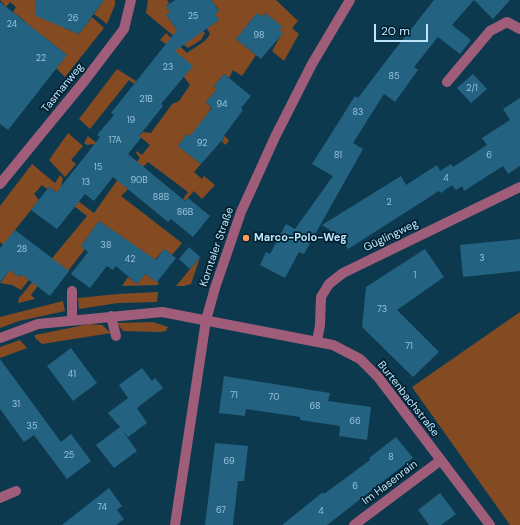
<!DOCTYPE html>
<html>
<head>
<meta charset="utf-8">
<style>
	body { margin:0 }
	#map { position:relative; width:520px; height:525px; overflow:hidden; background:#0d394f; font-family:"DM Sans",sans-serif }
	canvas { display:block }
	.scale { position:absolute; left:374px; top:24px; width:54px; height:18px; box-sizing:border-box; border:2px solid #bfe5fb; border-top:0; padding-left:5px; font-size:12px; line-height:14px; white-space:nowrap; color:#bfe5fb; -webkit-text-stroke:3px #002030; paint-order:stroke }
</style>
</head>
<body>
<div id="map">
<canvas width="520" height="525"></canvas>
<div class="scale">20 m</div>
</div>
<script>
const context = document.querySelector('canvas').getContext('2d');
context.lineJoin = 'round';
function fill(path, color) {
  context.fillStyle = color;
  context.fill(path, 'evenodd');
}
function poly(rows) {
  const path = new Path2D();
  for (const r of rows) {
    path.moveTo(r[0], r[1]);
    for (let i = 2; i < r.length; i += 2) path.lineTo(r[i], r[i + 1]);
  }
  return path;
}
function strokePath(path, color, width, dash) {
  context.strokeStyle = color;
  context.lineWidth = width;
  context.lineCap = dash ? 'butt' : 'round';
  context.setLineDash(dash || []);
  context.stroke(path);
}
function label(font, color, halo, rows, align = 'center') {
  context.font = font + ' "DM Sans",sans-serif';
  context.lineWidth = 3.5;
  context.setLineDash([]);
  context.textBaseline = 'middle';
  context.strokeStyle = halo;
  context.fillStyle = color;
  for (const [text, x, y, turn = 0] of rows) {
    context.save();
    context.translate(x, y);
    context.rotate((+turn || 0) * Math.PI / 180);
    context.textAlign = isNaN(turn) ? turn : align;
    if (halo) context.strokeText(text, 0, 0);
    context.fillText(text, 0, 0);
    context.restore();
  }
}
const green = poly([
	[0,0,35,0,35,5,66,29,79,34,92,17,104,28,65,77,56,68,67,55,43,36,20,30,26,22,13,12,16,7,10,2,6,7],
	[104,0,115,0,115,5,107,24,94,14],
	[148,0,167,0,169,3,166,6,170,12,166,15,182,37,203,31,205,33,201,40,188,48,146,13],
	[211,0,276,0,298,21,292,28,299,34,284,61,272,51,282,33,271,23,273,19,265,13,262,17,257,13,236,39,256,55,242,76,233,70,229,78,224,74,214,86,217,89,206,102,211,107,209,112,216,129,229,140,226,145,222,142,224,138,218,133,190,136,187,134,178,146,201,164,194,172,202,179,204,176,215,185,202,199,194,191,185,201,183,199,188,192,148,162,143,167,142,166,125,187,128,189,121,196,182,243,172,255,164,249,155,260,99,221,81,246,85,249,68,271,56,262,31,295,35,299,18,303,19,298,87,216,49,187,47,189,42,185,34,194,39,200,3,245,0,242,0,206,32,164,55,183,60,175,63,178,61,188,94,213,121,175,93,144,87,145,84,143,88,136,120,162,132,167,140,158,136,153,137,151,142,155,150,145,139,136,143,132,151,133,172,104,179,101,190,85,184,77,166,44,160,40,166,33,187,53,206,40,210,34,207,28,219,20,215,14,219,10],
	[117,69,136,81,134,84,129,80,90,129,79,119],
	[68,133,83,146,71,160,76,164,65,177,49,160],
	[200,257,191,284,184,286,176,286],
	[30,264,37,269,21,290,12,285,0,283,10,270,19,277],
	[145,274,159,283,158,285,122,286,128,277,137,284],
	[158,292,157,302,118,303,79,309,78,298,118,294],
	[63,301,65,311,19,321,0,328,0,317],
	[520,312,520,525,510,525,412,387],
	[153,322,168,327,166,331,160,332,123,331,117,323],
	[89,324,102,325,111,333,42,344,35,338,35,335],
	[20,340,27,348,0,358,0,347]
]);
const building = poly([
	[35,0,104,0,79,34,36,16],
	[175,0,211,0,219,11,215,14,219,20,175,51,193,66,161,104,163,106,139,136,141,138,128,154,185,201,188,198,210,216,193,237,171,219,168,222,113,177,94,201,85,194,57,229,31,210,49,187,56,193,100,137,97,135,114,115,111,113,177,30,166,15,170,12,166,6],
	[434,0,510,0,493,19,474,0,452,25,471,40,460,54,438,37,414,67,418,70,395,102,384,94,353,143,363,149,304,254,299,252,285,278,260,265,266,252,270,254,286,224,295,229,333,176,312,164,355,96,358,98,393,52],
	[0,2,67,55,8,130,0,124],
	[257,13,262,17,265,13,283,27,279,30,283,33,261,59,236,39],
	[224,74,251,96,241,108,243,110,223,137,224,138,201,164,178,146,187,134,190,136,212,108,206,102,217,89,214,86],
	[473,74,487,89,471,103,457,88],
	[520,98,520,166,508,174,503,166,464,191,462,186,456,190,452,185,441,193,439,191,348,249,340,237,322,225,401,176,406,185,437,165,440,171,451,164,453,167,487,145,482,138,510,120,503,109],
	[99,221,156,260,164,249,176,258,157,282,145,274,137,284,116,266,113,270,107,266,90,288,71,274,88,252,81,246],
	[15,230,69,271,50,296,21,274,19,277,10,270,0,282,0,248],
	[520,239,520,271,463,277,460,245],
	[189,247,200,257,190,269,179,259],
	[425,249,444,277,397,310,439,352,413,377,362,327,366,287],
	[71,348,97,383,73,401,47,366],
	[0,359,61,442,71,434,91,461,67,479,34,435,24,442,0,409],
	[142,368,152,381,155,378,163,388,137,408,147,423,128,437,122,430,137,451,114,468,96,445,120,427,108,413,128,398,119,385],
	[224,376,330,393,328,401,371,407,367,440,339,436,340,426,300,420,300,417,246,409,245,416,219,413],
	[396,437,413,458,340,515,327,525,282,525,323,492,324,494,370,460,369,458],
	[215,443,248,446,244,481,238,481,233,525,205,525],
	[109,488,122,506,117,510,124,519,116,525,62,525],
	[440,493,456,514,441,525,429,525,418,510]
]);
const minor = poly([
	[447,82,490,31,507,22,520,29],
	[0,184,86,79,124,29,131,0],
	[72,291,72,320],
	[111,316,116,336],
	[0,338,38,324,162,312,333,345,360,359,378,377,490,525],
	[317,341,320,325,321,297,329,284,343,273,520,187],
	[0,498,16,491],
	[175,525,206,320,215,288,241,212,275,137,312,64,350,0],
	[354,525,441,460]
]);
const markers = [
	[246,238,4,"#fe9c57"]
];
const numberNames = [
	["25",193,17],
	["26",73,19],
	["24",12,25],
	["98",259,36],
	["22",41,59],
	["23",168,68],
	["85",394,77],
	["2/1",472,89],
	["21B",146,100],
	["94",222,105],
	["83",358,113],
	["19",131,121],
	["17A",115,141],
	["92",202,144],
	["81",338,156],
	["6",489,156],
	["15",98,168],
	["4",446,179],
	["90B",139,181],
	["13",86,183],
	["88B",161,198],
	["2",389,203],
	["86B",185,213],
	["38",106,246],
	["28",22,250],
	["3",482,259],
	["42",130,260],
	["1",415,276],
	["73",382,310],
	["71",409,347],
	["41",72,375],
	["71",234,396],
	["70",274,398],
	["31",16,405],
	["68",315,407],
	["66",355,422],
	["35",32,427],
	["25",69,456],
	["8",391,458],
	["69",229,462],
	["6",355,487],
	["74",102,508],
	["67",221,511],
	["4",321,512]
];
const streetNames = [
	["Tasmanweg",63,88,-51],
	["Güglingweg",391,236,-26],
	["Korntaler Straße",217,247,-71],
	["Burtenbachstraße",408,399,52],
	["Im Hasenrain",390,483,-37]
];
const poiNames = [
	["Marco-Polo-Weg",254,238]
];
fill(green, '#844b22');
fill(building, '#246281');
strokePath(minor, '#a05d79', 10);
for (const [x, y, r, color] of markers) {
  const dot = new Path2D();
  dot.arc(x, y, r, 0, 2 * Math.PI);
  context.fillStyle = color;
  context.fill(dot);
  strokePath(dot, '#002030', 1.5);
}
label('9px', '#98c4dc', null, numberNames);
label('11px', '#bfe5fb', '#002030', streetNames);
label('bold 11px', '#bfe5fb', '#002030', poiNames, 'left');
</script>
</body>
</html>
